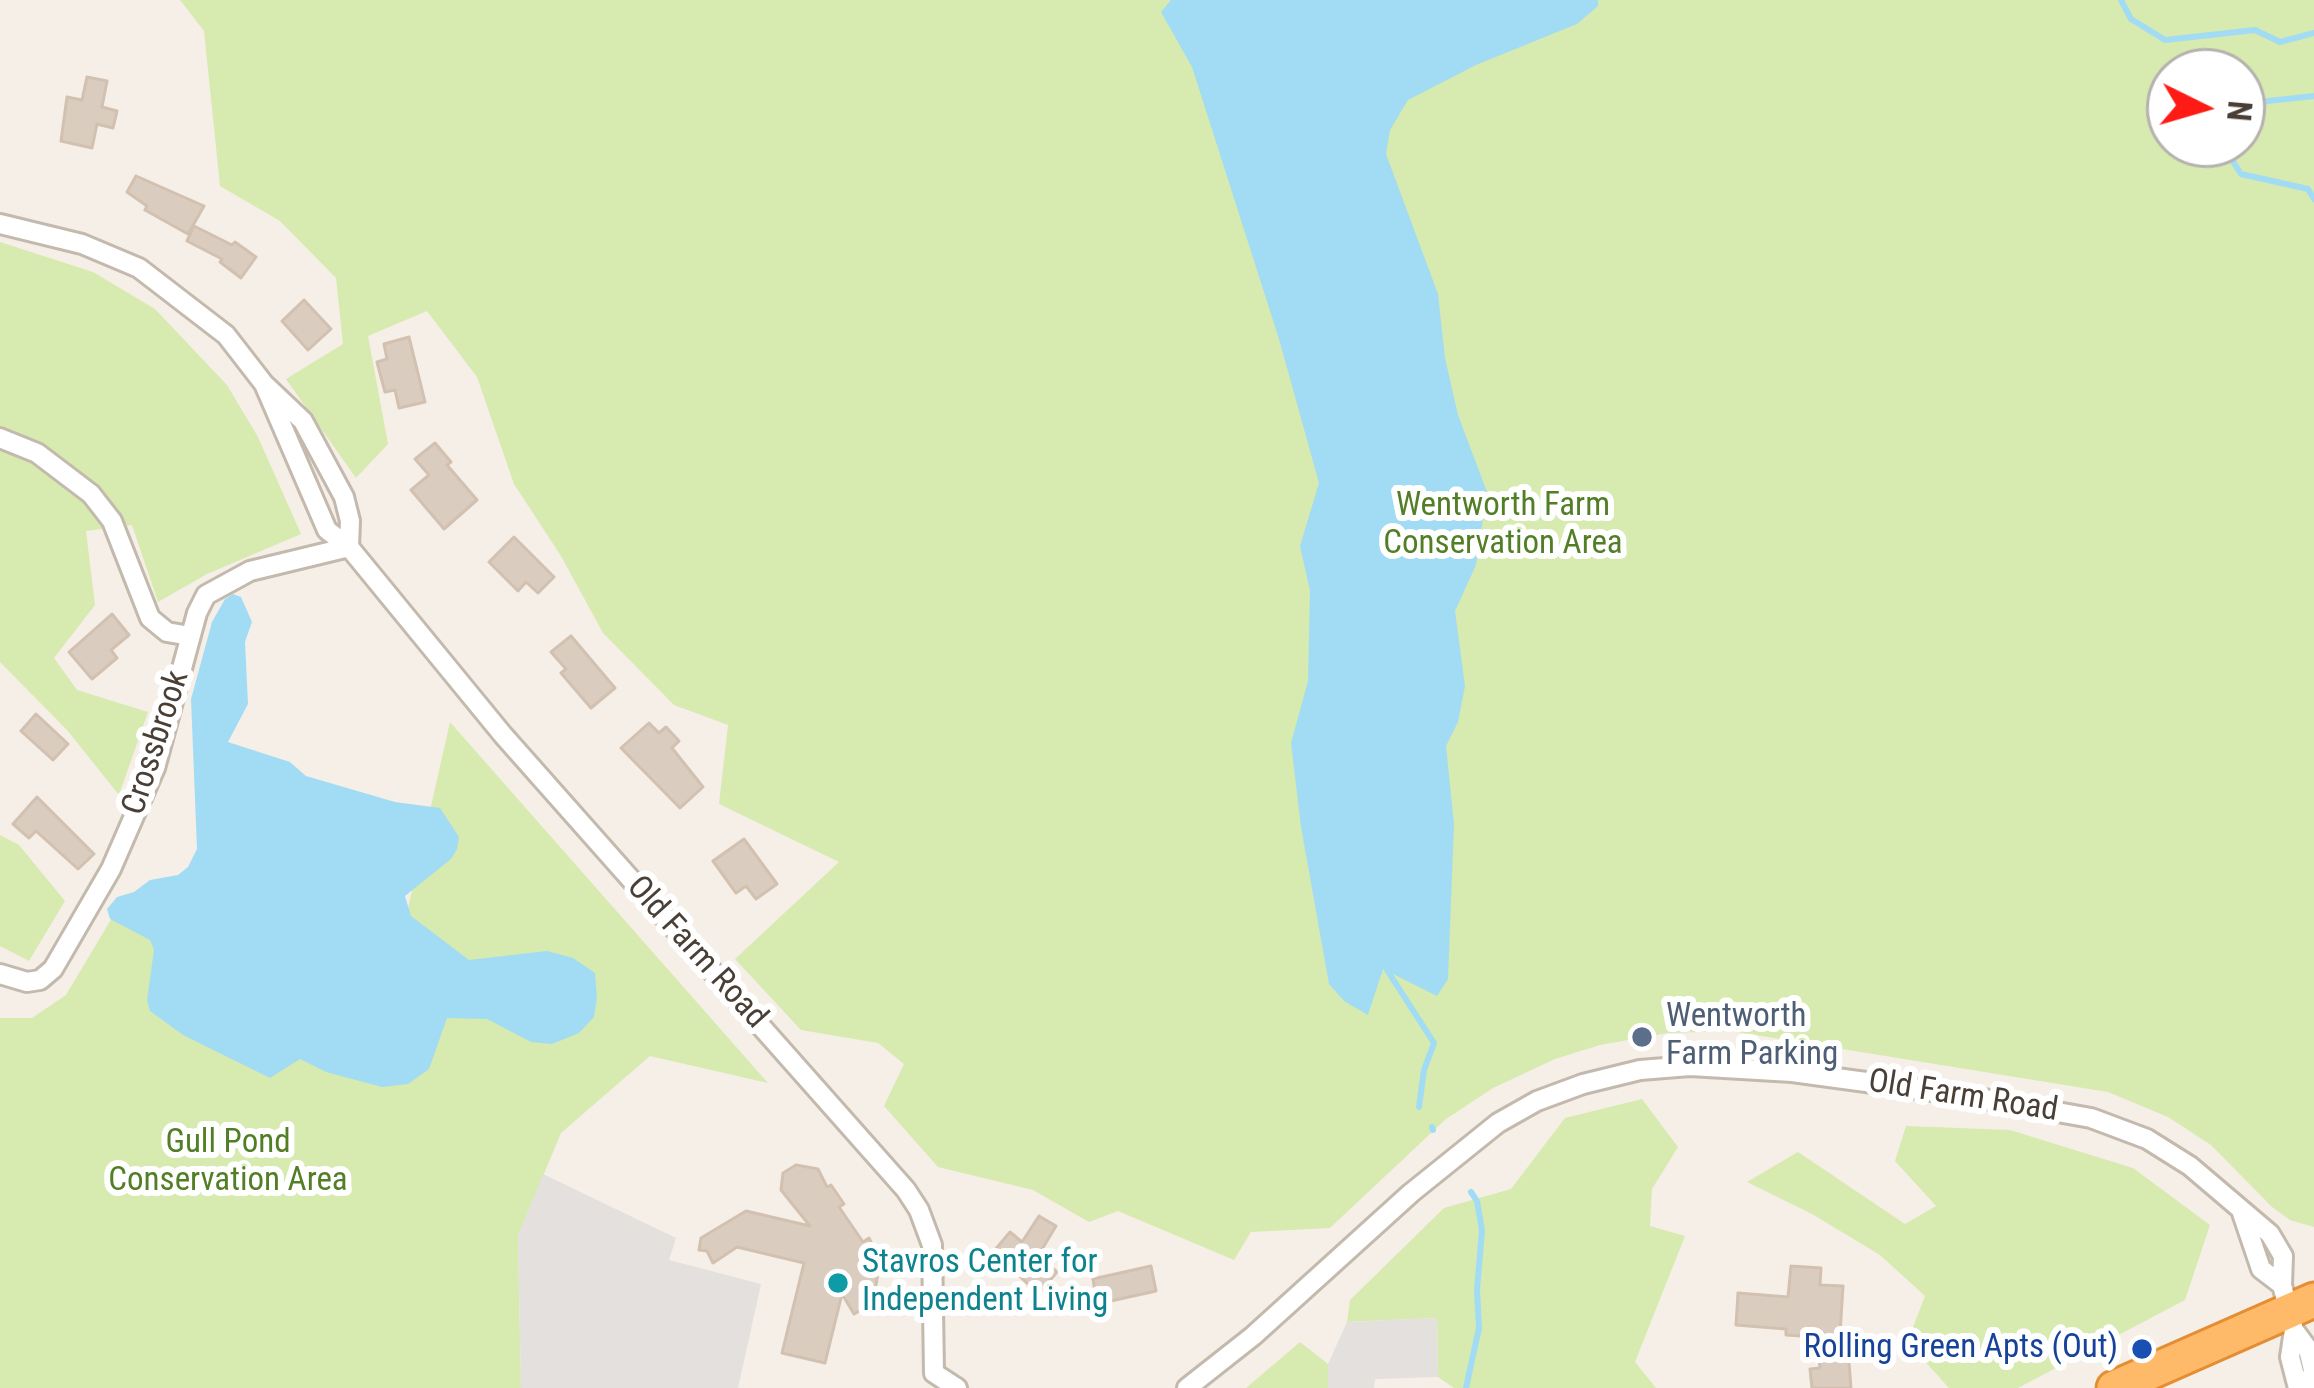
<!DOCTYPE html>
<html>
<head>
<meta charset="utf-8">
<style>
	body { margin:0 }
	#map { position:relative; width:2314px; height:1388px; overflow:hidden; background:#f5efe8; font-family:"Roboto Condensed",sans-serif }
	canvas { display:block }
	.north { position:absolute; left:2146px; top:48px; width:120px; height:120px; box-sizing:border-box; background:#fff; border:3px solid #b6b2af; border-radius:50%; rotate:95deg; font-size:33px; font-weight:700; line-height:48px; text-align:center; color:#493f36 }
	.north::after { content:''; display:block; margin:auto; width:42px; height:54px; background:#ff1b15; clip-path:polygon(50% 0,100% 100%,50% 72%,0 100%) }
</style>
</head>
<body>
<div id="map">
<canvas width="2314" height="1388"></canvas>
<div class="north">N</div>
</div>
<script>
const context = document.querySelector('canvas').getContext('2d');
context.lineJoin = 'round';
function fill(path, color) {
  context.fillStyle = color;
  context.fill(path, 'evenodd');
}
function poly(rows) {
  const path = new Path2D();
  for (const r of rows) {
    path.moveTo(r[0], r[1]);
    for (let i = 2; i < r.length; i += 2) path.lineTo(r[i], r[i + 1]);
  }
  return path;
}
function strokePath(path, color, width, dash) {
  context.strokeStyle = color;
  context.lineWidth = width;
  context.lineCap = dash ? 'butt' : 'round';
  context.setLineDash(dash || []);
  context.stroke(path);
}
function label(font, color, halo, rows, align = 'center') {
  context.font = font + ' "Roboto Condensed",sans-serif';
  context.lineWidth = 12;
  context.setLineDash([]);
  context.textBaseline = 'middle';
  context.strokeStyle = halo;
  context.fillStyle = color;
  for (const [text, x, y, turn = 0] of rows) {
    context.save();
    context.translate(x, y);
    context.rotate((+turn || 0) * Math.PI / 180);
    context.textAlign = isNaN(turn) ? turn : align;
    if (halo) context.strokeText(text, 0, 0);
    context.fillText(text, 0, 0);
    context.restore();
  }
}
const green = poly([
	[180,0,2314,0,2314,1227,2290,1220,2272,1207,2211,1145,2168,1117,2108,1092,1731,1031,1667,1033,1600,1045,1555,1059,1493,1088,1446,1119,1330,1228,1251,1232,1234,1260,1118,1211,1089,1222,1033,1190,938,1167,884,1106,904,1064,878,1043,801,1030,735,959,839,862,719,804,728,725,674,705,603,633,561,556,514,484,477,377,427,311,368,336,388,444,356,478,286,379,343,344,336,278,280,221,220,186,204,31],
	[2170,72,2242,72,2242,144,2170,144],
	[0,242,93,272,155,309,227,385,258,437,301,534,207,574,158,602,132,525,86,531,95,605,54,658,77,690,148,712,119,795,67,730,0,662],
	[450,722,768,1083,650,1056,561,1133,518,1236,521,1388,0,1388,0,1018,32,1018,66,995,119,906,394,970],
	[0,835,19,845,65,901,29,961,0,946],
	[1642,1099,1678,1147,1652,1189,1650,1226,1685,1236,1635,1362,1656,1388,1454,1388,1438,1377,1437,1318,1347,1322,1350,1300,1444,1208,1511,1189,1565,1118],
	[1906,1126,2010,1130,2133,1168,2210,1225,2185,1300,2018,1388,1949,1388,1921,1357,1912,1330,1925,1296,1880,1255,1812,1214,1747,1182,1798,1152,1905,1224,1936,1206,1895,1161],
	[1300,1342,1328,1364,1328,1388,1246,1388]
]);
const parking = poly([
	[543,1174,676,1238,669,1260,761,1284,738,1388,521,1388,518,1236],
	[1437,1318,1438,1377,1375,1379,1374,1388,1328,1388,1328,1364,1347,1322]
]);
const water = poly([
	[1171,0,1598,0,1598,6,1577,24,1476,65,1408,100,1390,130,1386,154,1438,294,1445,358,1458,415,1487,492,1476,565,1455,611,1465,686,1458,722,1446,746,1454,824,1448,979,1437,996,1383,969,1368,1015,1344,1001,1329,984,1301,827,1291,743,1308,681,1310,591,1300,546,1319,483,1279,339,1192,67,1161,12],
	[233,594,241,597,252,622,245,642,248,704,228,742,290,762,306,776,395,802,440,808,459,837,457,849,451,859,405,896,411,916,469,960,547,951,573,958,595,973,597,998,594,1017,579,1033,552,1044,531,1042,487,1019,447,1018,429,1069,408,1084,382,1087,326,1072,300,1059,270,1078,183,1035,150,1011,147,1000,154,950,150,940,110,919,107,909,117,897,134,892,150,880,178,875,188,867,197,849,191,699,212,622,225,599]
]);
const stream = poly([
	[2121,0,2131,19,2165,40,2255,30,2280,42,2314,33],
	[2242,113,2259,102,2314,96],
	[2222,144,2241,174,2308,189,2314,199],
	[1387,970,1434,1043,1424,1070,1419,1107],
	[1432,1127,1433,1130],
	[1466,1388,1479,1328,1477,1290,1482,1230,1477,1201,1471,1192]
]);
const building = poly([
	[87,77,107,81,102,107,117,111,113,128,97,124,92,148,61,141,67,97,82,100,87,77],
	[136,176,204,206,188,234,145,210,147,206,127,192,136,176],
	[194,226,232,245,235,242,256,257,241,278,220,262,222,259,187,241,194,226],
	[304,300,331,329,308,350,282,321,304,300],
	[409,337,425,402,399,408,395,390,385,392,377,362,387,359,384,344,409,337],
	[435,443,451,462,447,465,477,500,444,529,411,490,429,475,415,459,435,443],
	[514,537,554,577,538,593,526,582,518,591,489,562,514,537],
	[112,614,129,635,111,650,117,658,92,679,69,652,112,614],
	[571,636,615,688,591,708,561,673,566,669,551,652,571,636],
	[36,714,68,744,53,760,21,731,36,714],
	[649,723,659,733,666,727,679,741,672,748,703,787,680,808,621,748,649,723],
	[37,797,94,854,78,869,36,831,29,838,13,824,37,797],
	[744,839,777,884,756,899,746,886,736,893,713,861,744,839],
	[796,1165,818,1169,827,1187,831,1185,844,1204,839,1207,863,1242,869,1238,880,1261,873,1303,854,1314,842,1294,825,1363,782,1353,804,1263,737,1247,713,1263,707,1251,699,1250,701,1238,746,1211,810,1226,781,1190,783,1173,796,1165],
	[1039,1216,1056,1226,1038,1256,1057,1272,1038,1294,994,1251,1010,1232,1022,1242,1039,1216],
	[1151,1266,1156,1291,1097,1304,1093,1279,1151,1266],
	[1791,1266,1821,1268,1820,1285,1843,1286,1839,1350,1848,1349,1851,1388,1812,1388,1810,1369,1820,1368,1817,1337,1786,1335,1786,1329,1736,1325,1738,1293,1788,1297,1791,1266]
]);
const street = poly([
	[0,224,82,244,139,268,226,335,264,384,303,421,344,497,350,521,349,547],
	[264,384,327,530,349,547,503,735,906,1190,919,1210,932,1245,934,1373,957,1388],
	[0,438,37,453,91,494,112,521,150,618,167,632,190,636],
	[0,974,27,982,40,980,53,969,111,869,155,768,197,613,206,595,250,571,349,547],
	[2242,1213,2261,1269,2282,1285],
	[2294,1330,2290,1357,2298,1388],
	[1187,1388,1253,1336,1411,1193,1498,1123,1537,1101,1583,1084,1640,1070,1690,1066,1792,1072,1962,1095,2091,1118,2147,1139,2190,1166,2270,1234,2283,1256,2282,1285,2294,1330,2308,1349,2313,1370,2309,1388]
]);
const highway = poly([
	[2114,1388,2314,1300]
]);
const markers = [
	[1642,1037,12,"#5c6f8a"],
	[838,1283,12,"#0f9aa8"],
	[2142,1349,12,"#1a4fb4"]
];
const parkNames = [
	["Wentworth Farm",1503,507],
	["Conservation Area",1503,545],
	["Gull Pond",228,1144],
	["Conservation Area",228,1182]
];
const streetNames = [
	["Crossbrook",157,743,-72],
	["Old Farm Road",696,953,48],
	["Old Farm Road",1963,1097,9]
];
const serviceNames = [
	["Wentworth",1666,1018],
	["Farm Parking",1666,1056]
];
const cultureNames = [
	["Stavros Center for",862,1264],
	["Independent Living",862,1302]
];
const transitNames = [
	["Rolling Green Apts (Out)",2118,1349]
];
fill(green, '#d7eaaf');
fill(parking, '#e3e0dd');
fill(water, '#a2dcf4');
strokePath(stream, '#a2dcf4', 6);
fill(building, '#dacdc0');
strokePath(building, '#d2c1b0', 3);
strokePath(street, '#c4b9ad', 24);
strokePath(highway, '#e48d33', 39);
strokePath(street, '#fff', 18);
strokePath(highway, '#ffba69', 33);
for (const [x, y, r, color] of markers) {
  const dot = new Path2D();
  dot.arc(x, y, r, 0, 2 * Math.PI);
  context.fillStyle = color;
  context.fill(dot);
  strokePath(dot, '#fff', 4.5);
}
label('33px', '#527e26', '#fff', parkNames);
label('33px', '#493f36', '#fff', streetNames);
label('33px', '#4e5e75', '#fff', serviceNames, 'left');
label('33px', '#0d838f', '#fff', cultureNames, 'left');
label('33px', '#164399', '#fff', transitNames, 'right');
</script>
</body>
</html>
